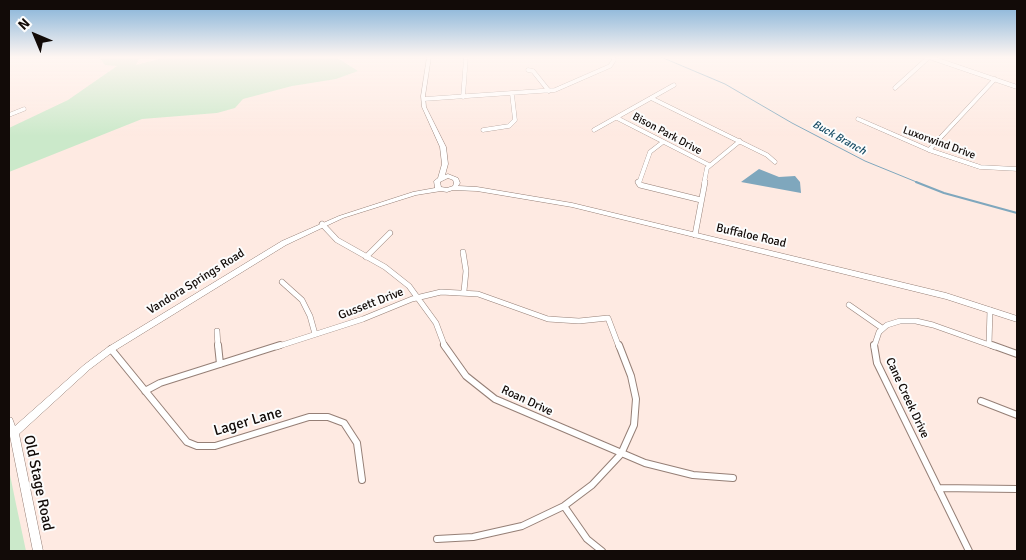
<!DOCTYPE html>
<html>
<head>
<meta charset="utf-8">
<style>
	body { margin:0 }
	#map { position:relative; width:1026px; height:560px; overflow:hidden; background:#feeae2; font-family:Signika,sans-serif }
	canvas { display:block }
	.frame { position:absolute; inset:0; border:10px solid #120b08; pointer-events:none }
	.north { position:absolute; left:10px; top:10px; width:50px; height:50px; -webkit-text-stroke:4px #fcfcfc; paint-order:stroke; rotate:315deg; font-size:14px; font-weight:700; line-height:20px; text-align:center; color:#120b08 }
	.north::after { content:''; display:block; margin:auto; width:18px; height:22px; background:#120b08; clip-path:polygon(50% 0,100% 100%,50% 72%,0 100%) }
</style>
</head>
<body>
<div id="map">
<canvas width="1026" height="560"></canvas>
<div class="frame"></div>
<div class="north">N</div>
</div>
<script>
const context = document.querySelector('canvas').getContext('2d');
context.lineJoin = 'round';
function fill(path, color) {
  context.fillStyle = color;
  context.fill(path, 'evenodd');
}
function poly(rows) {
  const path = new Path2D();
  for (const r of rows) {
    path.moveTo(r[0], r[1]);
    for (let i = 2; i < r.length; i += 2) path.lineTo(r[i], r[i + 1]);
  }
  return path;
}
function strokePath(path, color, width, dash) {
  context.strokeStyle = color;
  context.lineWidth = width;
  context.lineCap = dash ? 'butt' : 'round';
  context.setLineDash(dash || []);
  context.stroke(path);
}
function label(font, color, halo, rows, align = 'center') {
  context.font = font + ' Signika,sans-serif';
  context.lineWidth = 4;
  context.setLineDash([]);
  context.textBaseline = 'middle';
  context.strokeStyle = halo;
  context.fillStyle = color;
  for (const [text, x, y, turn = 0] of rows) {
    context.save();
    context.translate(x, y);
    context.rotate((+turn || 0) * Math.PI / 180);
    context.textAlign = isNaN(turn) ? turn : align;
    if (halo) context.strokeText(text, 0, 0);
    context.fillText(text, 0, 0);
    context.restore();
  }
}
const green = poly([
	[99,57,140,57,136,65,166,57,336,57,358,71,336,79,292,86,243,99,235,108,217,113,142,119,9,172,9,128,68,100,117,66,105,65],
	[9,470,16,504,26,551,9,551]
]);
const water = poly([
	[759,169,779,177,795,176,800,182,801,193,741,182]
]);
const streamFar1 = poly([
	[661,57,725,84,792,123,865,161,919,183]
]);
const stream = poly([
	[916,182,944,193,1017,213]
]);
const streetFar2 = poly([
	[528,70,533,71,549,91],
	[895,88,929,57,1017,87],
	[463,97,466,57],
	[651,98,767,155,775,162],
	[424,99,555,90,610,66,614,60,613,57],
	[9,115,24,109],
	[617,118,709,165],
	[858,119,929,150,980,167,1017,169],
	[483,130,509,126,515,120,512,94],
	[594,130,674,85],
	[929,150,995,79],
	[639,183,650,152,663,142],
	[704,183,707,168,740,141]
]);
const streetFar1 = poly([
	[638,182,640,185,701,200],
	[322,224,337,240,385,267,409,286,436,323,445,347],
	[695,235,705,182],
	[463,252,466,271,464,291],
	[366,257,390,233],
	[282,282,302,300,310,316,315,334],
	[849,305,882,328],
	[217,331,218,347],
	[989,344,990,310],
	[276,347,363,319,412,299,441,292,478,294,548,319,579,321,608,318,619,347],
	[874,347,879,332,887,325,900,321,916,321,933,325,995,347]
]);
const street = poly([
	[218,345,220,364],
	[444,345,466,376,495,399,645,463,693,475,733,478],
	[874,345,877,363,969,551],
	[992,345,1017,354],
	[111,349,187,442,197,446,215,446,309,417,328,417,344,423,357,443,362,480],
	[145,391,160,383,280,345],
	[981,401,1017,415],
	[938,488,1017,489],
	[564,506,587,539,602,551],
	[437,539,473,537,522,526,564,506,592,485,621,454,634,425,636,399,631,376,619,345]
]);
const secondary = poly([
	[427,57,431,57,425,96,426,107,446,147,448,164,445,175,448,174,458,178,460,183,458,186,477,187,572,203,946,293,1017,316,1017,322,946,299,572,207,477,191,453,190,447,192,441,191,416,195,343,218,286,245,114,351,90,369,19,434,43,551,33,551,9,431,9,417,12,418,15,426,84,365,108,347,282,241,339,216,413,192,435,188,434,181,438,178,442,164,440,147,422,107,421,96,427,57],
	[448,178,453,180,454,183,453,186,447,188,441,187,440,182,448,178]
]);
const farStreetnames = [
	["Bison Park Drive",667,134,28],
	["Luxorwind Drive",939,143,20]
];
const farWaternames = [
	["Buck Branch",839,138,29]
];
const streetNames = [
	["Buffaloe Road",751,236,13],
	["Vandora Springs Road",196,282,-32],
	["Gussett Drive",371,304,-21],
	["Cane Creek Drive",907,398,65],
	["Roan Drive",527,401,25]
];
const nearStreetnames = [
	["Lager Lane",248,422,-16],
	["Old Stage Road",38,483,78]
];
fill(green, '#cbe9ca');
fill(water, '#7fa7bd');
strokePath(streamFar1, '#7fa7bd', 1);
strokePath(stream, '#7fa7bd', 2);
strokePath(streetFar2, '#957f76', 4.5);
strokePath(streetFar1, '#957f76', 6);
strokePath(street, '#957f76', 8);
strokePath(secondary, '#957f76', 1);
strokePath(streetFar2, '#fff', 4);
strokePath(streetFar1, '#fff', 5);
strokePath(street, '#fff', 6);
fill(secondary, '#fff');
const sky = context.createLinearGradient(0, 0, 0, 136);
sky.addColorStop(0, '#7eafd7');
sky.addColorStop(0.42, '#fff6f2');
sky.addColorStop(1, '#fff6f200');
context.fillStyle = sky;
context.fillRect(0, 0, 1026, 136);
label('11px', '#120b08', '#fcfcfc', farStreetnames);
label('italic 11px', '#194d65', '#fcfcfc', farWaternames);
label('12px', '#120b08', '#fcfcfc', streetNames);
label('15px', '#120b08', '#fcfcfc', nearStreetnames);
</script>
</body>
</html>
